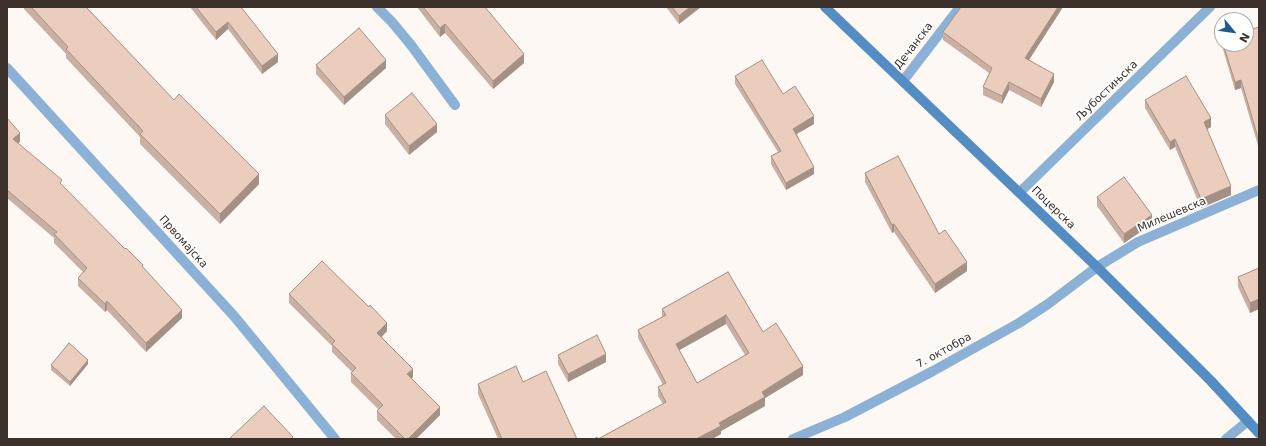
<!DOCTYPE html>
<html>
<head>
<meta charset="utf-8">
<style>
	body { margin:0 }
	#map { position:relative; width:1266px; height:446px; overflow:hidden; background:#fef8f5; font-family:"DejaVu Sans",sans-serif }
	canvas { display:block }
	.frame { position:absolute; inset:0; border:8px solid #3c312b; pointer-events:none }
	.north { position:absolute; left:1214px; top:12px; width:40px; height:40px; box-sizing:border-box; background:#fff; border:1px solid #b1adaa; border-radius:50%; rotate:119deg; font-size:11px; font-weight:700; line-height:16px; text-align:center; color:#3c312b }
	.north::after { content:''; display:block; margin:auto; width:14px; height:18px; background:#1b5b90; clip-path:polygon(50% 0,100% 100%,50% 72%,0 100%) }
</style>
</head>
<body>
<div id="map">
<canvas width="1266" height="446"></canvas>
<div class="frame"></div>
<div class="north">N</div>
</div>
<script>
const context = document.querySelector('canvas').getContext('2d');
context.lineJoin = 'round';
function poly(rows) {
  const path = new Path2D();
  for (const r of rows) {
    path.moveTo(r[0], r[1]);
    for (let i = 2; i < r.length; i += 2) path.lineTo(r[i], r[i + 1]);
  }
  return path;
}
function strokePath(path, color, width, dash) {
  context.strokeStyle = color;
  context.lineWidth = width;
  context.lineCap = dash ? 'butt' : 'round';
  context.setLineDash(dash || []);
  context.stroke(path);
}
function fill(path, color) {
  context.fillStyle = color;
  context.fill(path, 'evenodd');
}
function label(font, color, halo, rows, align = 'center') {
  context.font = font + ' "DejaVu Sans",sans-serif';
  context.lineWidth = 3.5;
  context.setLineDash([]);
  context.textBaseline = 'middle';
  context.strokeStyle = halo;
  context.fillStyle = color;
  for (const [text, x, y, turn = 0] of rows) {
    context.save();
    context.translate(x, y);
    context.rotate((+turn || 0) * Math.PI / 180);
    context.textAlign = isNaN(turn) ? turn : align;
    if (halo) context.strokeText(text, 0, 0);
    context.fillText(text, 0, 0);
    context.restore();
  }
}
const minor = poly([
	[377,7,392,22,411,45,455,105],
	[7,68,234,316,335,439],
	[903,81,960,7],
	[1020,192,1210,7],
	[793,439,845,417,933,371,1019,323,1048,304,1097,267,1138,242,1259,190],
	[1226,439,1248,421]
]);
const secondary = poly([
	[825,7,1097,267,1211,381,1259,433]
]);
const wall = poly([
	[24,7,86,7,174,100,259,184,220,224,140,144,140,137,66,58,66,54,24,9],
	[190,7,241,7,278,62,262,74,228,29,216,40],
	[417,7,485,7,524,63,493,89,445,33,440,37],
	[666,7,701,7,679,24],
	[1063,7,1029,60,1054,82,1041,107,1009,90,1002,104,983,95,983,87,989,73,943,40,943,32],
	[1259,27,1259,149,1241,88,1235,90,1222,46,1222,38,1222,44,1246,44],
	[316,65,386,68,344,105,316,74],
	[735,76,783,94,814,124,797,134,814,174,786,190,771,164,771,156,778,152,735,84],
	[1145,100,1211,127,1207,129,1231,195,1201,208,1175,147,1170,150,1145,108],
	[385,115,437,132,409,155,385,124],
	[7,118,20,142,18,143,62,185,143,268,182,318,146,352,107,310,105,312,78,286,78,278,83,272,54,243,54,238,7,198],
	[865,173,939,234,967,271,935,293,894,232,892,233,865,182],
	[1097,197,1152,224,1124,243,1097,206],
	[1259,268,1259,309,1250,313,1238,287,1238,277],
	[728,272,763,332,803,375,765,398,765,406,721,431,721,434,712,439,594,439,598,439,663,404,658,396,658,387,663,385,638,338,638,330,662,317,662,309],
	[726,324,745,355,697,383,679,350],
	[289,294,387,331,382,337,413,377,412,379,440,415,416,439,396,439,377,420,377,411,379,410,351,382,351,373,352,372,332,352,332,346,289,303],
	[558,355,606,362,568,382,558,364],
	[88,364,70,386,51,370,51,365],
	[478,384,577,439,498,439,478,394]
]);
const shadedWall = poly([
	[690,7,701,7,679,24,679,16],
	[1058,7,1063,7,1025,66,1025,58],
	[228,22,228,29,216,40,216,32],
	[445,24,445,33,440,37,440,28],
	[278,54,278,62,262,74,262,66],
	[524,54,524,63,493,89,493,81],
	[386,60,386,68,344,105,344,97],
	[1054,74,1054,82,1041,107,1041,99],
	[1241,80,1241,88,1235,90,1235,82],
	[1009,82,1009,90,1002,104,1002,96],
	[814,116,814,124,793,136,793,129],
	[1211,118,1211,127,1204,131,1204,122],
	[437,124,437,132,409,155,409,146],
	[20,133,20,142,13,147,13,139],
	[1175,139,1175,147,1170,150,1170,142],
	[814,167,814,174,786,190,786,183],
	[259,174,259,184,220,224,220,214],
	[1231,186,1231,195,1201,208,1201,199],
	[1152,215,1152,224,1124,243,1124,234],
	[894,224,894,232,892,233,892,225],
	[967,262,967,271,935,293,935,284],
	[1259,299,1259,309,1250,313,1250,303],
	[107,301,107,310,105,312,105,304],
	[182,310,182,318,146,352,146,343],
	[726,315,726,324,676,352,676,344],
	[387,323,387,331,377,341,377,333],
	[606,354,606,362,568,382,568,374],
	[88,360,88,364,70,386,70,382],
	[803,366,803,375,765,398,765,406,721,431,721,434,712,439,696,439,719,423,762,392],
	[413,369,413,377,407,383,407,374],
	[440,407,440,415,416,439,408,439]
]);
const building = poly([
	[31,7,86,7,174,100,179,94,259,174,220,214,140,134,143,131,66,49,68,47,31,7],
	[196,7,241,7,278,54,262,66,228,22,216,32,196,7],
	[423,7,485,7,524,54,493,81,445,24,440,28,423,7],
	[672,7,690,7,679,16,672,7],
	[961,7,1058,7,1025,58,1054,74,1041,99,1009,82,1002,96,983,87,992,68,943,32,961,7],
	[1259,27,1259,141,1241,80,1235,82,1223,44,1246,44,1246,31,1259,27],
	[359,28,386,60,344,97,316,65,359,28],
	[762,60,783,94,795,86,814,116,793,129,814,167,786,183,771,156,781,151,735,76,762,60],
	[1186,76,1211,118,1204,122,1231,186,1201,199,1175,139,1170,142,1145,100,1186,76],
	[412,93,437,124,409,146,385,115,412,93],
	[7,118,20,133,13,139,62,180,60,183,125,249,126,248,143,265,142,266,182,310,146,343,107,301,105,304,78,278,87,268,54,234,57,232,7,190,7,118],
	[898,156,939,234,945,230,967,262,935,284,894,224,892,225,865,173,898,156],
	[1124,177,1152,215,1124,234,1097,197,1124,177],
	[322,261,369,307,370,305,387,323,377,333,413,369,407,374,440,407,408,439,405,439,377,411,383,405,351,373,356,368,332,344,335,341,289,294,322,261],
	[1259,268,1259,299,1250,303,1238,277,1259,268],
	[728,272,763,332,776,323,803,366,762,392,765,397,719,423,721,426,696,439,594,439,597,437,598,439,666,402,658,387,666,383,638,330,666,315,662,309,728,272],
	[726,315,749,353,697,383,676,344,726,315],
	[597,335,606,354,568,374,558,355,597,335],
	[69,343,88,360,70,382,51,365,69,343],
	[516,366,523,382,546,371,577,439,502,439,478,384,516,366],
	[264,406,293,437,291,439,229,439,264,406]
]);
const streetNames = [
	["Дечанска",914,46,-52],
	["Љубостињска",1107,91,-44],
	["Поцерска",1053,208,44],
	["Милешевска",1172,215,-23],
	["Првомајска",183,242,48],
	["7. октобра",944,351,-29]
];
strokePath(minor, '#8cb1d6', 10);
strokePath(secondary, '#538dc3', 10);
fill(wall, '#c9b0a3');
fill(shadedWall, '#a49084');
fill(building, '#eacdbd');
strokePath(building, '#a49084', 1);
label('11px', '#3c312b', '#fff', streetNames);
</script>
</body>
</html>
